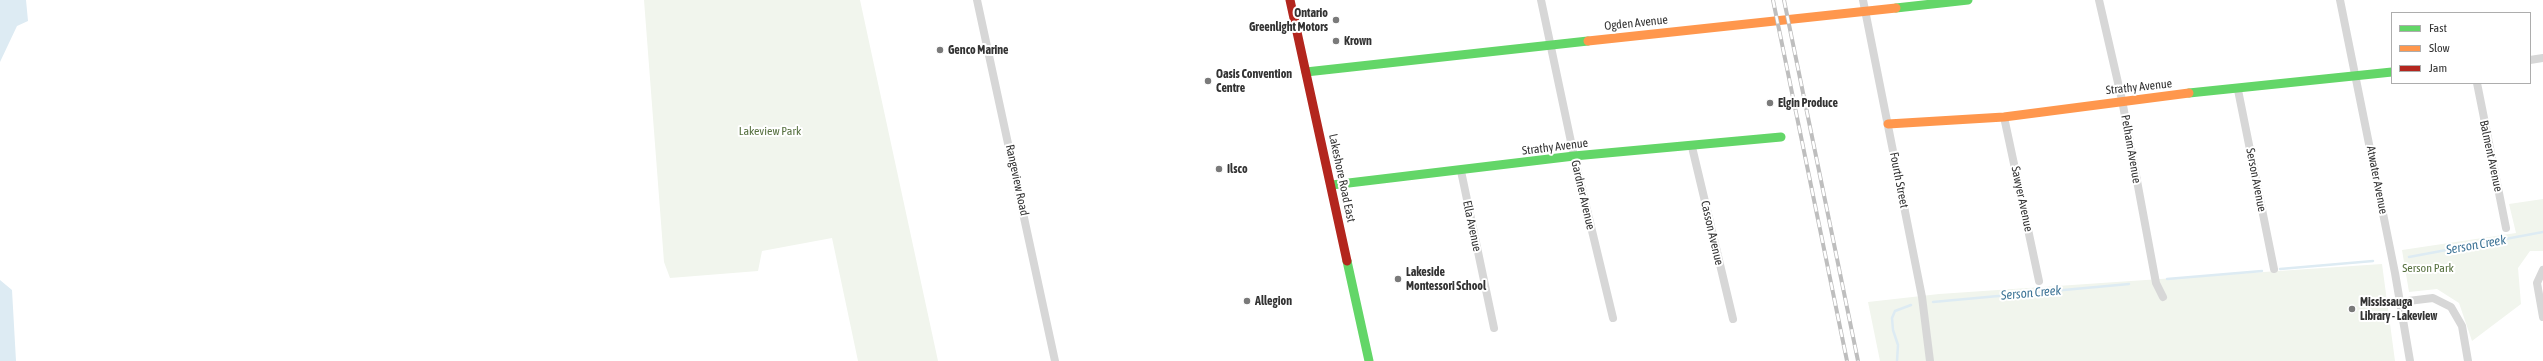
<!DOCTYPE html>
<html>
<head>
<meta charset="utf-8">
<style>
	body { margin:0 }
	#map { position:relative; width:2543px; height:361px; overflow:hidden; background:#fff; font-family:"Asap Condensed",sans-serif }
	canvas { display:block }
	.legend { position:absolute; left:2391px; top:12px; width:140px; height:72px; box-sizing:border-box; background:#fff; border:1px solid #adadad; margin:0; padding:5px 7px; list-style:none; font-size:12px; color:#333 }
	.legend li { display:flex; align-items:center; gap:8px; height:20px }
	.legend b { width:20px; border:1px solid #adadad }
</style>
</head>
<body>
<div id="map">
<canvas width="2543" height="361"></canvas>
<ul class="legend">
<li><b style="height:5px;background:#63d668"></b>Fast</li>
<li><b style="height:5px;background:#ff974d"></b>Slow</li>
<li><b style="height:5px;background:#b3261e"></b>Jam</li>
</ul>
</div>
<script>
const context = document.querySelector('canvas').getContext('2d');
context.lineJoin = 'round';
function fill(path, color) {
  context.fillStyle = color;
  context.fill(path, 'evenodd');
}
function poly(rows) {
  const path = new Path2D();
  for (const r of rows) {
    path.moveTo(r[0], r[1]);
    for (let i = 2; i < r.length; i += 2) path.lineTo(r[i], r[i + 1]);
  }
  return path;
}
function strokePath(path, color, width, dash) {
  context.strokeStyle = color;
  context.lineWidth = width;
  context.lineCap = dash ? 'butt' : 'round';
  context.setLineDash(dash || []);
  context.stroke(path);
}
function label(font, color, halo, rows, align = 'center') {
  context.font = font + ' "Asap Condensed",sans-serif';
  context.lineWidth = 4;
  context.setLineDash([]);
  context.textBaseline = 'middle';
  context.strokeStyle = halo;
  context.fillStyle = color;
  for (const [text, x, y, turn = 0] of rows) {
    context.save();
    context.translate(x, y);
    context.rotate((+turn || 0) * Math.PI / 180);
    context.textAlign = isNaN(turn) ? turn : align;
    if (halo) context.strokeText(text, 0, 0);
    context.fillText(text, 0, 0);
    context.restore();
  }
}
const green = poly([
	[644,0,860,0,938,361,858,361,832,238,762,251,758,271,670,278,664,262],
	[2543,199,2543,251,2530,251,2518,268,2521,304,2472,341,2459,303,2437,289,2409,292,2402,250,2516,233,2509,204],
	[2382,264,2395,361,1880,361,1868,302,1939,294]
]);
const water = poly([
	[0,0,26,0,28,21,17,26,0,62],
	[0,280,12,290,16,361,0,361]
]);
const stream = poly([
	[2409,257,2543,232],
	[2280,269,2373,261],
	[2167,279,2262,271],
	[1933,302,2129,284],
	[1897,361,1898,345,1893,330,1892,318,1895,311,1911,305]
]);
const street = poly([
	[977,0,1055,361],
	[1541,0,1574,156,1613,318],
	[1863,0,1922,297,1930,361],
	[2099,0,2122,100,2156,283,2163,297],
	[2340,0,2395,273,2410,361],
	[2530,60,2543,58],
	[2477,83,2506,228],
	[2238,90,2274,269],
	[2004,117,2039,281],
	[1692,147,1733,319],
	[1461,171,1494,328],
	[2543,270,2537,283,2543,317],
	[2400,302,2433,298,2451,307,2462,326,2468,361]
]);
const fast = poly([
	[1896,8,1968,0],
	[1306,72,1588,41],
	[2189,93,2392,72],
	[1332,185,1574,156,1781,137],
	[1347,261,1369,361]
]);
const slow = poly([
	[1588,41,1896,8],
	[1888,124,2004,117,2189,93]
]);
const jam = poly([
	[1290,0,1347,261]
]);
const rail = poly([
	[1773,0,1847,361],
	[1784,0,1858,361]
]);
const markers = [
	[1336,20,4,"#7a7a7a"],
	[1336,41,4,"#7a7a7a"],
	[940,50,4,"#7a7a7a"],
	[1208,81,4,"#7a7a7a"],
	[1770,103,4,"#7a7a7a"],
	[1219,169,4,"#7a7a7a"],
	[1398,279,4,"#7a7a7a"],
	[1247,301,4,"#7a7a7a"],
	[2352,309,4,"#7a7a7a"]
];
const poiNames = [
	["Ontario",1328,13,"right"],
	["Greenlight Motors",1328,27,"right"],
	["Krown",1344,41],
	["Genco Marine",948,50],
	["Oasis Convention",1216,74],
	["Centre",1216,88],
	["Elgin Produce",1778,103],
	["Ilsco",1227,169],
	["Lakeside",1406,272],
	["Montessori School",1406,286],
	["Allegion",1255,301],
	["Mississauga",2360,302],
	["Library - Lakeview",2360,316]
];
const streetNames = [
	["Ogden Avenue",1636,23,-6],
	["Strathy Avenue",2139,87,-6],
	["Strathy Avenue",1555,147,-7],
	["Pelham Avenue",2131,149,80],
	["Balment Avenue",2491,156,78],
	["Lakeshore Road East",1342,178,78],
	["Rangeview Road",1017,180,78],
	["Fourth Street",1899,180,79],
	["Serson Avenue",2256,180,79],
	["Atwater Avenue",2377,180,79],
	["Gardner Avenue",1583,195,77],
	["Sawyer Avenue",2022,199,78],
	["Ella Avenue",1472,226,78],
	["Casson Avenue",1712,233,77]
];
const parkNames = [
	["Lakeview Park",770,131],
	["Serson Park",2428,268]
];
const waterNames = [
	["Serson Creek",2476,245,-10],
	["Serson Creek",2031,293,-5]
];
fill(green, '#f1f5ed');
fill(water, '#ddebf3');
strokePath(stream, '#ddebf3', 2.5);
strokePath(street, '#d7d7d7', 8);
strokePath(fast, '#63d668', 9);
strokePath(slow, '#ff974d', 9);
strokePath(jam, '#b3261e', 9);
strokePath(rail, '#bebebe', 4);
strokePath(rail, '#fff', 2.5, [8]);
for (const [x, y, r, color] of markers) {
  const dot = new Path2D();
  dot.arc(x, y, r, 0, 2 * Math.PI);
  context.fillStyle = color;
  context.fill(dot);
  strokePath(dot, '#fff', 1.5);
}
label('bold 12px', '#333', '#fff', poiNames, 'left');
label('12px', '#333', '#fff', streetNames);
label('12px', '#56703f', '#fff', parkNames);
label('italic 13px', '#3f7597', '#fff', waterNames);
</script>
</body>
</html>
